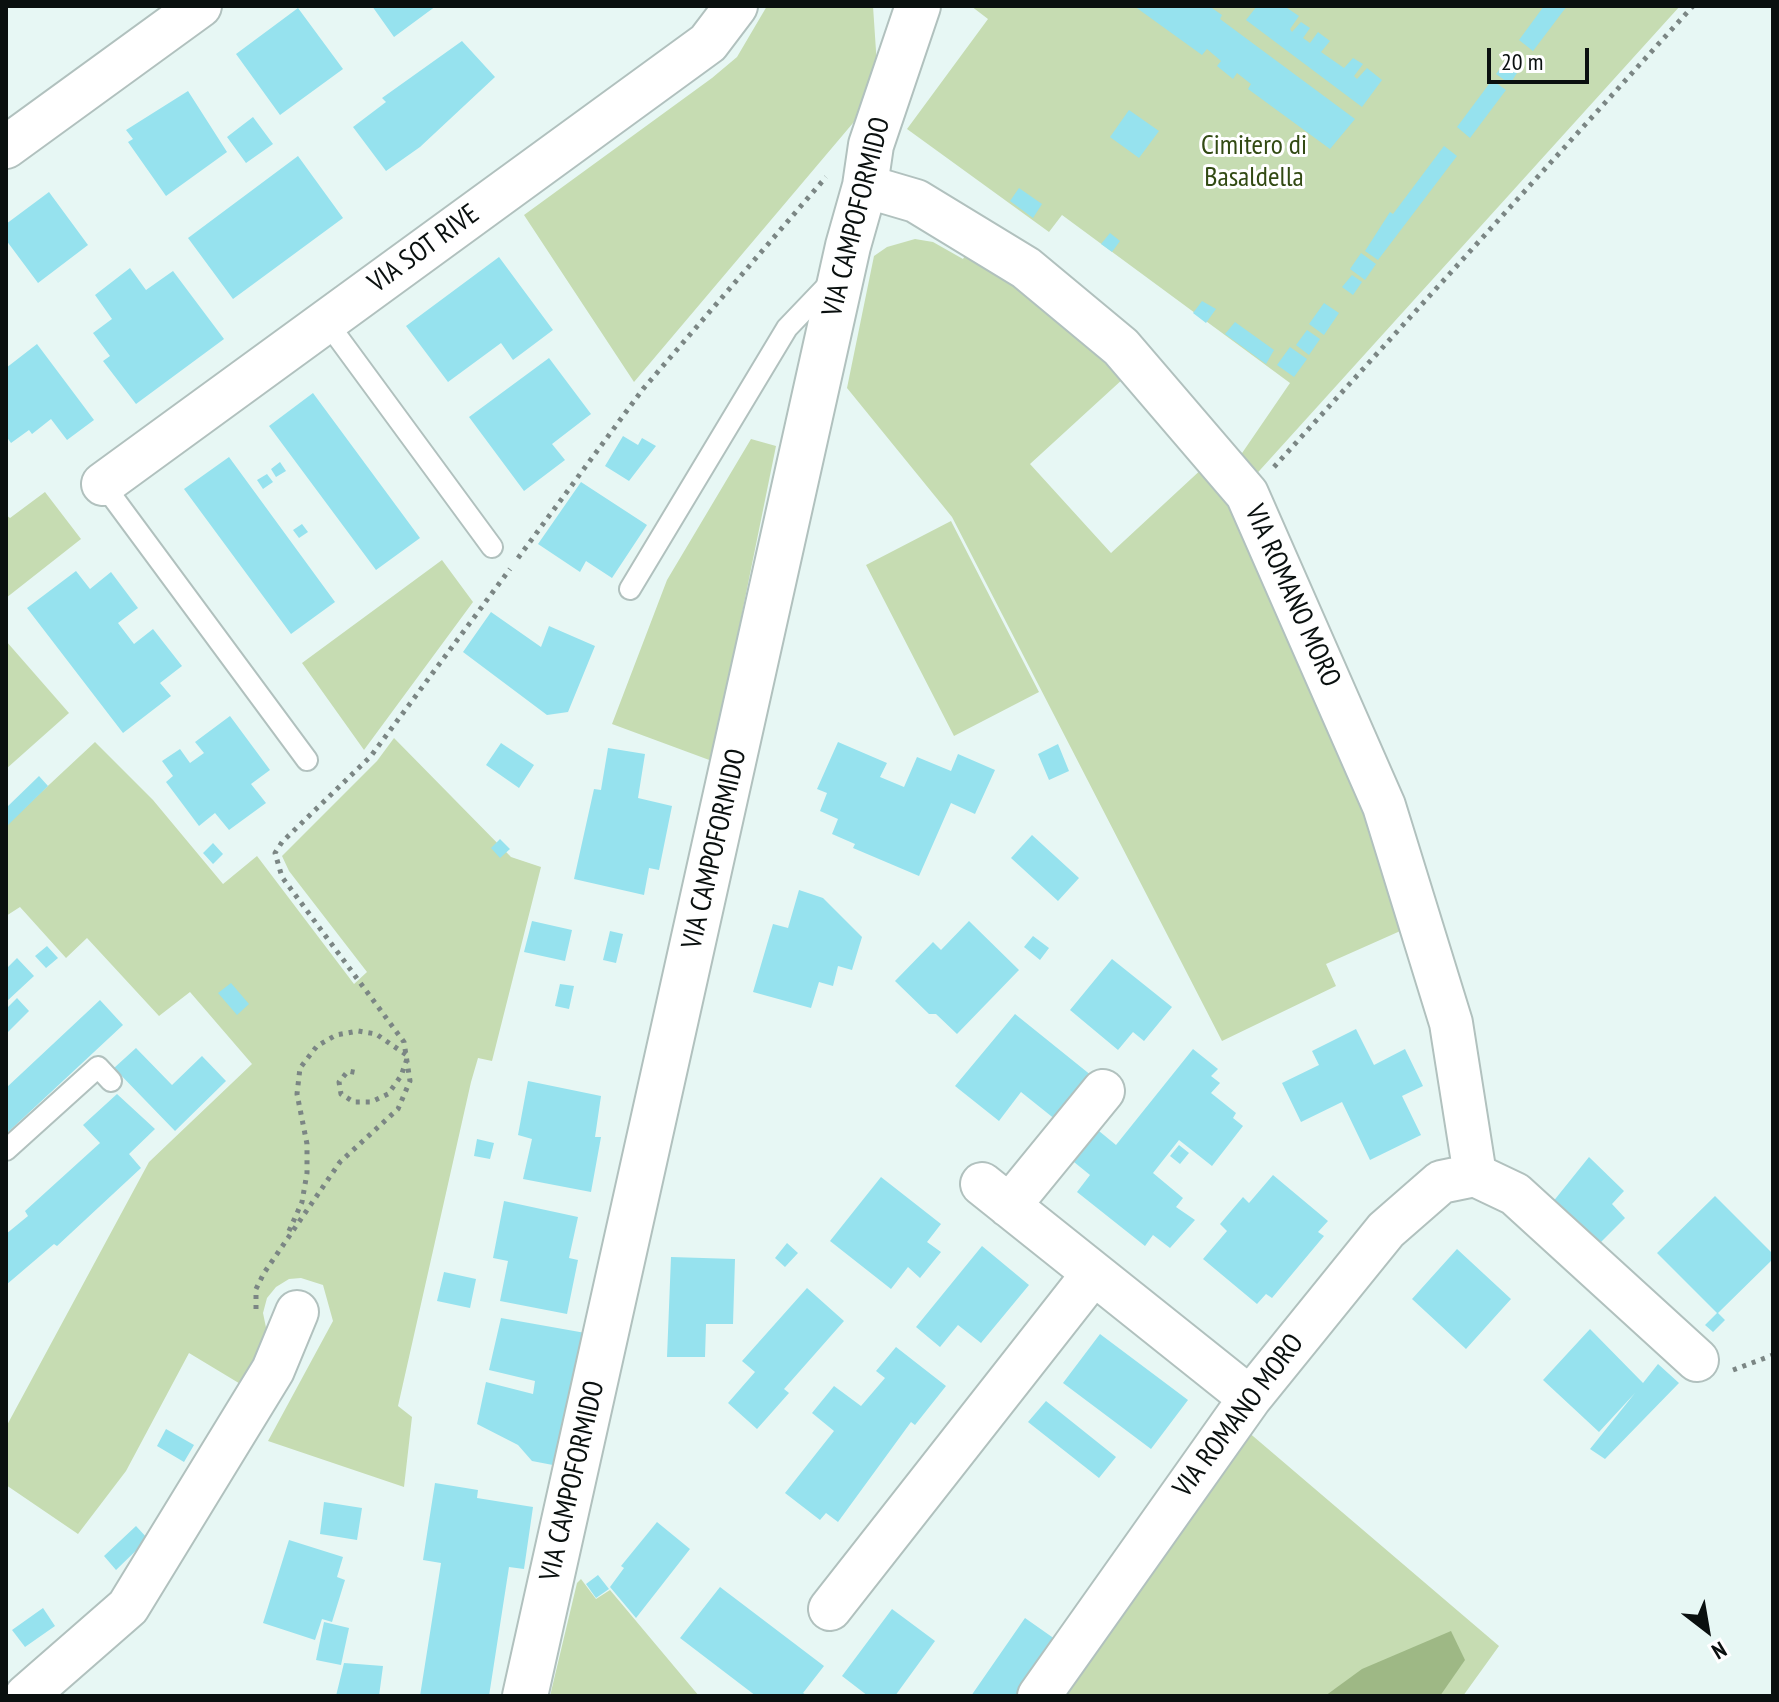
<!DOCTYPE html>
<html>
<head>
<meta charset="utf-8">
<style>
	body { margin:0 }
	#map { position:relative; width:1779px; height:1702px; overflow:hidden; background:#e7f7f4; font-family:"PT Sans Narrow",sans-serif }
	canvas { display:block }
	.frame { position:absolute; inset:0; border:8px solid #0a100f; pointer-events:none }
	.north { position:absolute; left:1667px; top:1590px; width:80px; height:80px; -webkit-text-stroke:6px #fff; paint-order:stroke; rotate:149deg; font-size:22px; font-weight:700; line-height:32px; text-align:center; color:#0a100f }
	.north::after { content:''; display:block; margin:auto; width:28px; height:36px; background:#0a100f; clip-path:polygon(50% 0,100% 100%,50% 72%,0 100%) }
	.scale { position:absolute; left:1487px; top:48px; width:102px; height:36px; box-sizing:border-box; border:4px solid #0a100f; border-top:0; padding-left:10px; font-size:24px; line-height:28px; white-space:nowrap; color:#0a100f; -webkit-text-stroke:6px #fff; paint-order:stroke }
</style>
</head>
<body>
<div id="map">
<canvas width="1779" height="1702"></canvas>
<div class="frame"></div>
<div class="north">N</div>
<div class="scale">20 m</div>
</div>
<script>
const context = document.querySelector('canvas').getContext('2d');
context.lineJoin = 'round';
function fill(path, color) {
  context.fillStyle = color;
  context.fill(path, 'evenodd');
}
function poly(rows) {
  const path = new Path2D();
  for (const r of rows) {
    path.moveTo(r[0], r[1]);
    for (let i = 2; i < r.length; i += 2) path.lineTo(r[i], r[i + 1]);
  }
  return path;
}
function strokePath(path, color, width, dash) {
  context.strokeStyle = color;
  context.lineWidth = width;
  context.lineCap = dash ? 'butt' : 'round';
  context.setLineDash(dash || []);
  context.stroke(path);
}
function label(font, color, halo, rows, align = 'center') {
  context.font = font + ' "PT Sans Narrow",sans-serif';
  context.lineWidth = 6;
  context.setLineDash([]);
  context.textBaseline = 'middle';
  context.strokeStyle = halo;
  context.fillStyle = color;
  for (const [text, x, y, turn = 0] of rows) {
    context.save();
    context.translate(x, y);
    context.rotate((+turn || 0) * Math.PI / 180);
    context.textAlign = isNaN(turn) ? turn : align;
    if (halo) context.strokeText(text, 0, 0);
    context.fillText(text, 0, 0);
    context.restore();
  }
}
const green = poly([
	[767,6,873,6,877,66,864,110,634,382,524,215,712,78,737,57],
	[971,6,1680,6,1251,480,1238,459,1290,383,1062,215,1049,232,907,129,988,19],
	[915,239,933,242,963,259,968,250,1051,308,1124,378,1030,464,1111,553,1205,466,1231,501,1372,813,1407,928,1326,964,1336,986,1222,1041,952,517,847,388,874,256,887,247],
	[751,439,776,446,712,761,612,724,667,580],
	[45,492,81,539,6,598,6,515,10,518],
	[951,521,1039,692,954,736,866,565],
	[442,560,473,602,364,750,302,663],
	[6,641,69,713,6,769],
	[394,738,511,857,541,867,492,1061,478,1058,471,1082,398,1406,412,1417,404,1487,268,1441,333,1321,323,1285,301,1278,289,1279,276,1287,267,1298,263,1313,269,1342,252,1391,189,1353,126,1471,78,1534,6,1485,6,1427,149,1162,252,1064,190,992,159,1016,87,938,66,958,20,907,6,916,6,825,95,742,153,800,223,884,257,856,354,984,367,972,289,871,282,856,377,761],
	[1240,1425,1499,1646,1463,1696,1052,1696],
	[581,1579,596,1599,610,1590,699,1696,550,1696,577,1583]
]);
const forest = poly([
	[1451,1631,1465,1660,1440,1696,1325,1696,1362,1669]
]);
const building = poly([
	[372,6,436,6,394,37],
	[1134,6,1209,6,1222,15,1220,19,1355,119,1330,149,1248,89,1251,84,1237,73,1233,79,1217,66,1221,61,1207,49,1202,55],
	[1257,6,1284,6,1299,16,1290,29,1292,32,1301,22,1310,28,1303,38,1310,43,1318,32,1330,41,1321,52,1344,68,1353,58,1363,64,1354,76,1357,79,1367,68,1382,80,1362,107,1246,20],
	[1544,6,1567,6,1533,51,1519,40],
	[298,8,343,69,280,115,236,54],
	[462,41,495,77,420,147,386,171,353,127,386,102,382,98],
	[1505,62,1517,73,1510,84,1496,74],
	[1492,80,1506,90,1470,138,1457,127],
	[188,91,227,152,166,196,128,142,133,139,126,130],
	[1129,110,1159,131,1139,158,1110,137],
	[253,117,273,144,246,163,227,137],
	[1444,146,1457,156,1378,260,1365,251,1390,212,1393,214],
	[298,156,343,218,233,299,188,238],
	[1019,188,1042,204,1033,218,1010,201],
	[49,192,88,245,38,283,6,240,6,224],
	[1110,233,1120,241,1112,252,1101,244],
	[1361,253,1376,264,1365,280,1350,269],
	[499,257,553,330,513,360,501,343,448,382,406,326],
	[130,268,146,290,173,271,224,339,136,404,103,361,110,356,93,333,112,319,95,295],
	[1352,275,1362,282,1353,295,1342,287],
	[1202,301,1216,309,1206,323,1193,313],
	[1324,303,1339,313,1324,335,1309,324],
	[1235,322,1274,350,1266,364,1225,334],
	[1307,330,1320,339,1309,355,1296,345],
	[37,344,94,420,67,440,51,419,32,434,29,430,11,443,6,436,6,368],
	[1290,347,1307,359,1294,377,1277,365],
	[549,358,591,414,552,444,565,460,524,491,469,417],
	[313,393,420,538,376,570,269,426],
	[623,436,638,445,642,438,656,446,629,481,605,466],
	[229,457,335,602,291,634,184,489],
	[280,462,286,471,276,477,271,469],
	[267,474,273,482,263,489,257,480],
	[581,482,647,525,612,578,586,561,580,572,538,544],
	[302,524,308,532,299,538,293,530],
	[76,571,90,589,111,572,138,608,118,623,134,644,153,629,182,666,160,683,171,696,123,733,27,608],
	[491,612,541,647,549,626,595,646,568,712,547,715,463,652],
	[230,716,270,770,251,784,266,803,229,830,215,813,199,826,166,782,173,776,162,761,180,749,190,763,204,753,195,742],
	[838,742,887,763,880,777,904,787,917,757,951,771,958,754,995,770,975,814,951,803,919,876,853,848,855,844,832,834,838,819,820,811,827,793,817,789],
	[501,743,534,765,519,788,486,765],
	[1058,744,1069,771,1049,780,1038,754],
	[608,748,645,754,638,798,672,806,659,870,649,868,644,895,574,879,594,789,601,790],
	[39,776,48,786,6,827,6,808],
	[1032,835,1079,878,1058,901,1011,858],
	[500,839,510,849,500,858,491,848],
	[213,843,223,854,213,864,203,853],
	[799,890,823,898,862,937,852,970,838,966,833,986,819,982,811,1008,753,992,773,924,788,928],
	[532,921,572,930,565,961,524,952],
	[969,921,1019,970,957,1034,936,1014,929,1014,895,981,933,942,941,950],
	[610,931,623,934,616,963,603,960],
	[1033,936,1049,948,1040,960,1024,947],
	[47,946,58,958,46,968,35,956],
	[17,958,34,976,6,1002,6,969],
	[1112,959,1172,1007,1144,1041,1133,1032,1118,1050,1070,1010],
	[231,983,249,1004,237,1015,218,993],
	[560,984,574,986,569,1009,555,1006],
	[17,998,29,1011,6,1034,6,1009],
	[100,1000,123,1025,6,1134,6,1088],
	[1015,1014,1092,1076,1056,1120,1021,1092,999,1121,955,1086],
	[1356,1029,1374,1065,1405,1049,1423,1086,1402,1096,1421,1135,1370,1160,1342,1102,1301,1122,1282,1083,1319,1065,1312,1051],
	[136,1048,172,1085,202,1056,226,1081,175,1131,114,1068],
	[1193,1049,1218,1069,1211,1076,1220,1083,1211,1093,1236,1113,1233,1118,1243,1126,1212,1166,1179,1140,1153,1173,1183,1198,1176,1207,1195,1220,1170,1248,1153,1235,1145,1246,1077,1192,1090,1175,1074,1162,1099,1131,1116,1145],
	[528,1081,601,1096,595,1137,601,1137,591,1192,523,1179,532,1139,518,1135],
	[117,1094,155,1129,129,1154,141,1168,57,1246,54,1244,6,1285,6,1234,28,1216,25,1211,100,1143,83,1125],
	[477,1139,494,1143,490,1159,474,1156],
	[1179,1145,1189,1153,1180,1164,1170,1156],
	[1589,1157,1624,1191,1612,1204,1625,1218,1597,1246,1552,1203],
	[1273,1175,1328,1221,1318,1232,1324,1236,1272,1298,1266,1294,1257,1304,1203,1259,1227,1231,1220,1224,1243,1197,1249,1203],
	[881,1177,941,1224,927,1242,941,1252,920,1278,908,1267,891,1289,830,1241],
	[1715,1196,1773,1254,1773,1259,1718,1313,1725,1320,1713,1332,1705,1325,1717,1313,1657,1253],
	[504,1201,578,1217,569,1258,578,1260,567,1314,500,1301,508,1261,493,1258],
	[787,1243,798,1253,785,1267,775,1258],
	[982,1246,1029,1285,981,1343,958,1325,940,1347,916,1327],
	[1457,1249,1511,1299,1466,1349,1412,1299],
	[671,1257,735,1259,733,1324,706,1324,705,1357,667,1357],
	[444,1272,476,1279,470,1308,437,1301],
	[807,1288,844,1321,784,1389,789,1393,757,1429,728,1403,755,1372,742,1361],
	[501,1318,591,1334,558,1466,532,1461,518,1445,477,1424,486,1382,533,1394,535,1381,489,1370],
	[1590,1329,1643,1383,1658,1364,1679,1383,1605,1459,1590,1449,1635,1393,1599,1432,1543,1380],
	[1100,1334,1188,1400,1151,1449,1063,1383],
	[896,1347,946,1386,915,1425,911,1422,838,1522,826,1513,820,1520,785,1493,834,1431,812,1413,834,1386,861,1406,885,1378,876,1371],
	[1046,1401,1116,1457,1099,1478,1028,1422],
	[166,1429,194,1445,184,1462,157,1446],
	[435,1483,478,1490,477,1498,533,1507,524,1569,509,1567,489,1696,420,1696,441,1563,423,1560],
	[324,1502,362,1508,357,1540,320,1534],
	[657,1522,690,1549,636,1618,610,1587,624,1568,621,1566],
	[136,1526,148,1539,116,1570,104,1556],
	[289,1540,343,1557,337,1577,345,1580,332,1622,322,1619,315,1640,263,1623],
	[598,1575,609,1589,596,1598,586,1584],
	[720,1587,824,1666,803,1693,808,1696,756,1696,680,1638],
	[43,1608,55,1626,25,1647,12,1630],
	[892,1609,935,1641,895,1696,868,1696,842,1676],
	[1025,1618,1062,1644,1026,1696,971,1696],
	[324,1622,349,1628,341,1665,316,1660],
	[344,1663,383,1666,379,1696,336,1696]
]);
const path = poly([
	[1274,467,1693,6],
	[518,558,643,389,826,177],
	[289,1231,302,1202,307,1173,307,1144,297,1094,300,1068,317,1046,336,1035,358,1031,376,1034,408,1056,401,1076,388,1094,371,1102,354,1102,341,1094,339,1082,348,1071,358,1073],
	[256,1309,256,1289,264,1273,340,1162,398,1109,410,1081,404,1042,282,877,275,853,282,842,371,756,510,569],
	[1733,1370,1773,1355]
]);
const lane = poly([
	[326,321,492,547],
	[103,484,307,760],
	[630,589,787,328,831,282],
	[6,1150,98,1067,111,1081]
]);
const street = poly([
	[6,147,200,6],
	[865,186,916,201,1026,268,1121,347,1247,494,1384,806,1451,1023,1475,1175,1515,1194,1697,1360],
	[103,484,708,43,736,6],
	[982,1184,1250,1398],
	[1009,1206,1103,1091],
	[830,1609,1093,1274],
	[26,1696,128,1607,273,1370,297,1312],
	[1039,1696,1250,1398,1386,1230,1441,1182,1475,1175]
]);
const secondary = poly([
	[525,1696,848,246,865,186,871,145,918,6]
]);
const parkNames = [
	["Cimitero di",1254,146],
	["Basaldella",1254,178]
];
const streetNames = [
	["VIA CAMPOFORMIDO",857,217,-76],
	["VIA SOT RIVE",424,249,-36],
	["VIA ROMANO MORO",1292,596,66],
	["VIA CAMPOFORMIDO",715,849,-77],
	["VIA ROMANO MORO",1239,1416,-53],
	["VIA CAMPOFORMIDO",573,1481,-77]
];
fill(green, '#c6dcb2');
fill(forest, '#9eb885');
fill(building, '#96e2ee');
strokePath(lane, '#b1c1be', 24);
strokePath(street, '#b1c1be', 46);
strokePath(secondary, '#b1c1be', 48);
strokePath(path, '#7b8684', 5, [4, 6]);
strokePath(lane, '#fff', 20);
strokePath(street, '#fff', 42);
strokePath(secondary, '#fff', 44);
label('28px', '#324a13', '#fff', parkNames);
label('28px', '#0a100f', '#fff', streetNames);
</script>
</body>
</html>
